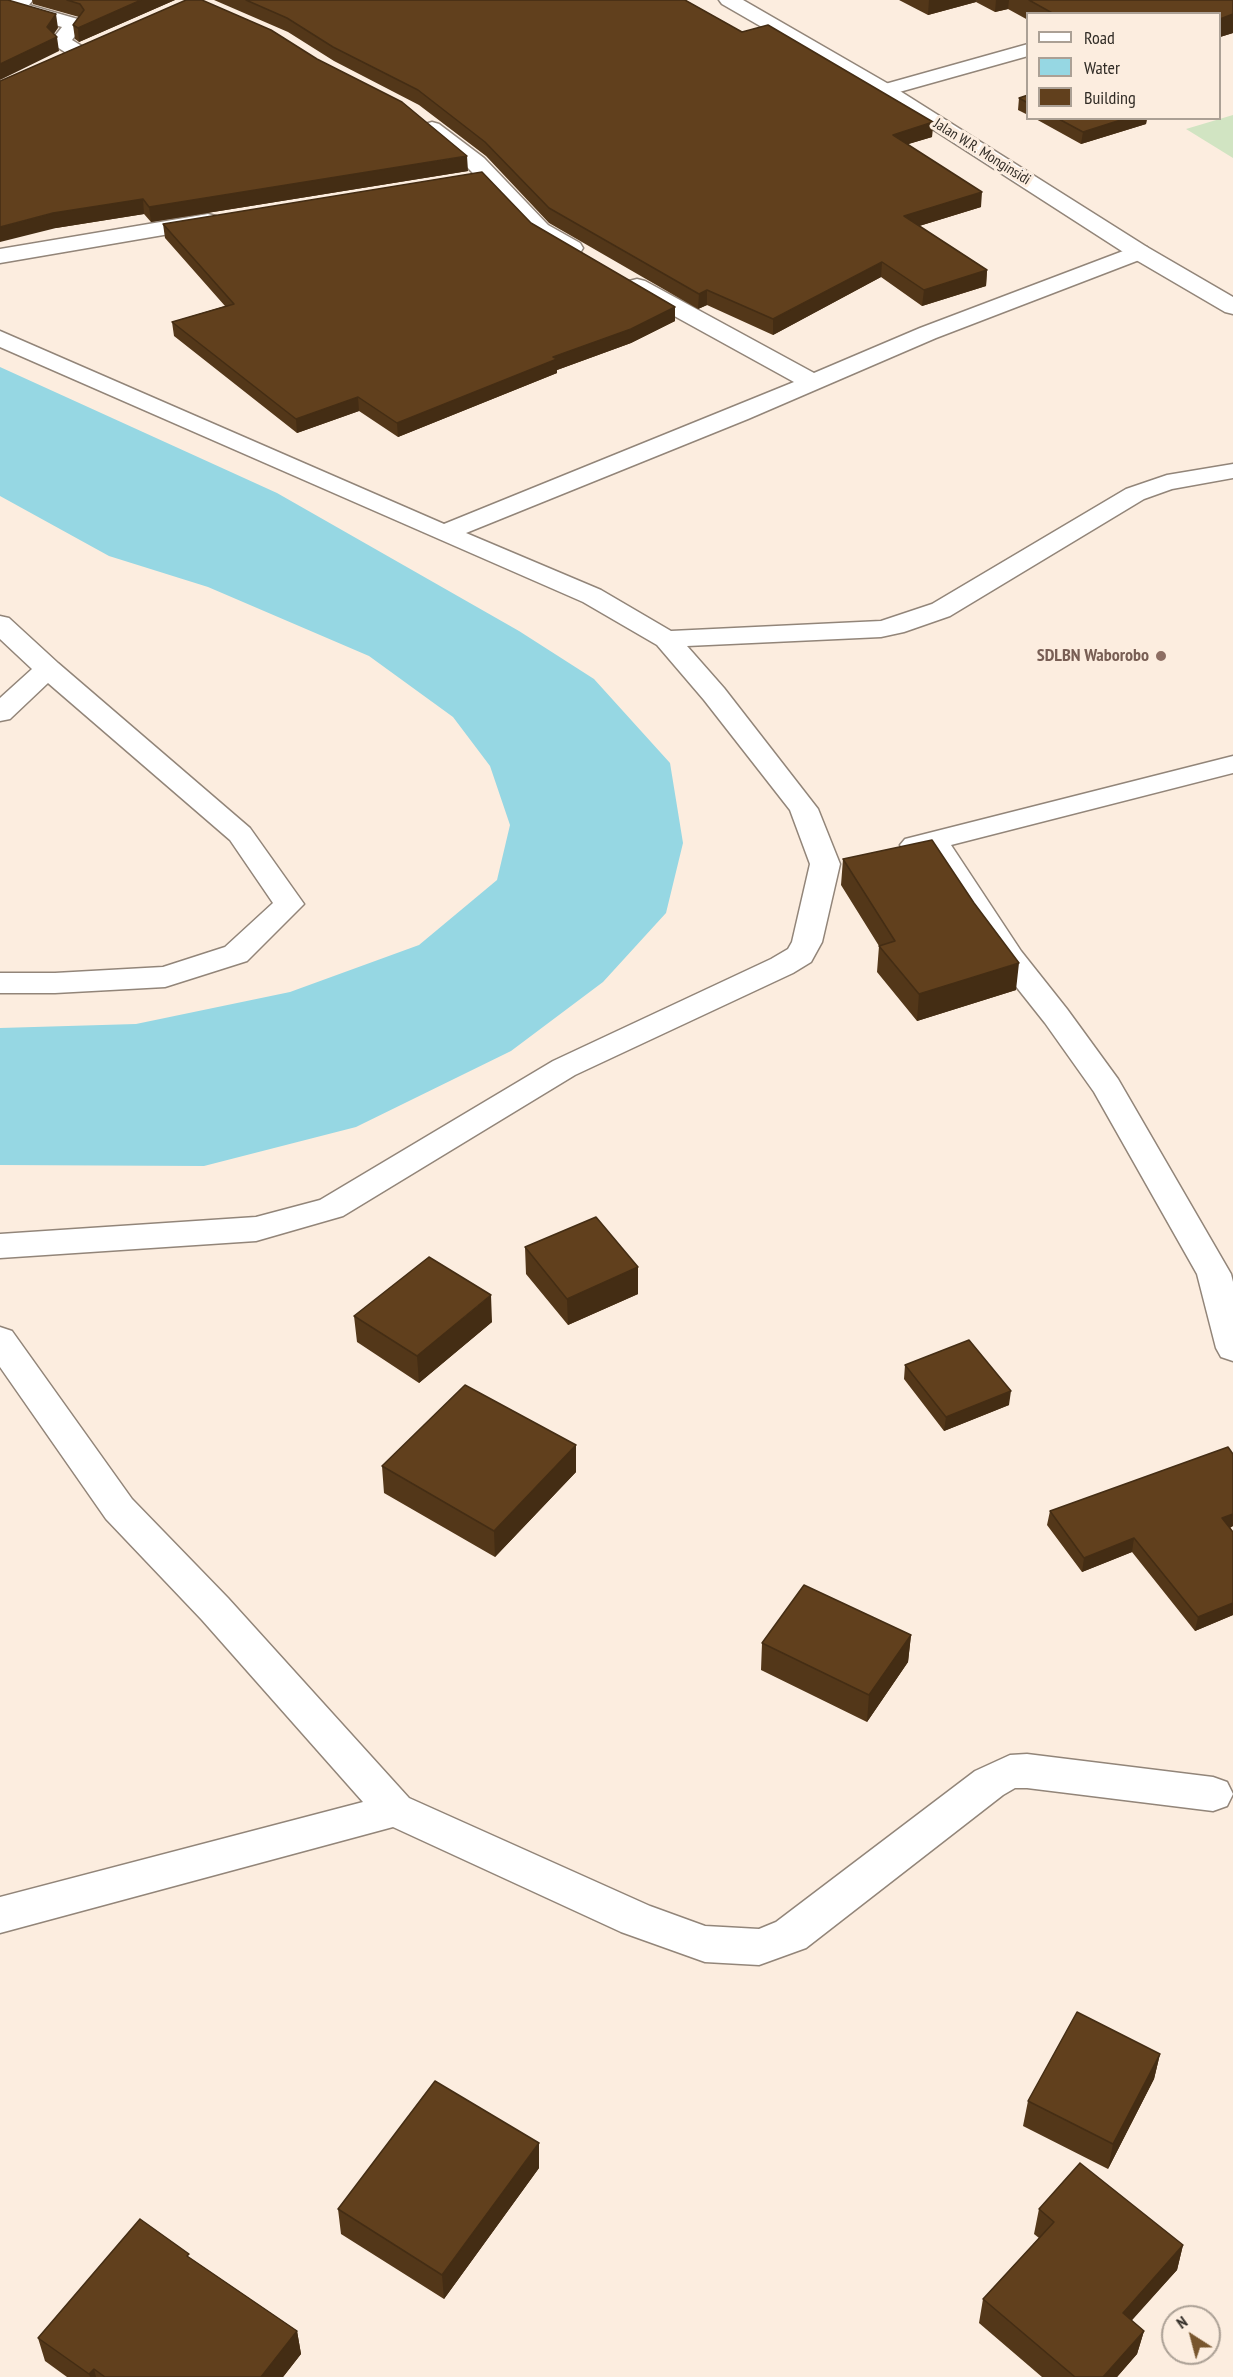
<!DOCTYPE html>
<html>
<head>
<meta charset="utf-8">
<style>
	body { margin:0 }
	#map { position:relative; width:1233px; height:2377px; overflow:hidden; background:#fceddf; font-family:"PT Sans Narrow",sans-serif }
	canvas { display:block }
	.legend { position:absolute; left:1026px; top:12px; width:195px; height:108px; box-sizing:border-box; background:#fceddf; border:2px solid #aba095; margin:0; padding:8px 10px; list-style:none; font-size:18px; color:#312c26 }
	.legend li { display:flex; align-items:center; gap:12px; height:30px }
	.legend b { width:30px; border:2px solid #aba095 }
	.north { position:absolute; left:1161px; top:2305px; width:60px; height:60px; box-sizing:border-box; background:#fceddf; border:2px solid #aba095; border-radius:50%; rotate:324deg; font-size:16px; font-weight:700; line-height:24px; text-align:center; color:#312c26 }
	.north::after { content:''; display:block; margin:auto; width:21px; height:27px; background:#78562e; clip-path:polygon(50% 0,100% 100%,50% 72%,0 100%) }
</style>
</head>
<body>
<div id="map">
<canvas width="1233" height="2377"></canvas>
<ul class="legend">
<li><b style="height:8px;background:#fff"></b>Road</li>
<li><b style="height:16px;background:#96d7e3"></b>Water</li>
<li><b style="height:16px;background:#61401d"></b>Building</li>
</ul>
<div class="north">N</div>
</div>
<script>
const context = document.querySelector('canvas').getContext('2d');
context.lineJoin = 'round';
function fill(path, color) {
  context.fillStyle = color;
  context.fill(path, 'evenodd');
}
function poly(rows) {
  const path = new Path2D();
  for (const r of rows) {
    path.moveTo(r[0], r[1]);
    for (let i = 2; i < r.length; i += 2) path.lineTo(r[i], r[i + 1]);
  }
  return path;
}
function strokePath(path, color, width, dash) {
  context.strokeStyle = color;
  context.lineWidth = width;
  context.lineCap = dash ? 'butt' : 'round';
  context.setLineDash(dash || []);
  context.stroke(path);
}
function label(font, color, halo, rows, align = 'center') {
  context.font = font + ' "PT Sans Narrow",sans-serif';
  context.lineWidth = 6;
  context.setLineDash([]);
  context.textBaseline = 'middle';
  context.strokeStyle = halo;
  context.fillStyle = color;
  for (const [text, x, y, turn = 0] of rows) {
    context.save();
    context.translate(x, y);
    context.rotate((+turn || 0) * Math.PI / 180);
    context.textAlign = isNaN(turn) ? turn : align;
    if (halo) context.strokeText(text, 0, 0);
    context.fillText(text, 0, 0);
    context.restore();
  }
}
const green = poly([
	[1233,115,1233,158,1186,129]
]);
const water = poly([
	[0,367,277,493,519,631,594,679,670,763,683,843,666,913,603,982,511,1051,356,1127,204,1166,0,1165,0,1028,136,1024,290,992,419,945,497,880,510,825,490,766,453,717,369,656,208,587,109,556,0,496]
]);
const street = poly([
	[11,0,33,0,29,5,81,20,84,24,72,40,85,48,88,52,85,56,71,56,54,45,51,41,62,27,7,11,4,7,11,0],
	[1028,44,1028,56,885,96,878,94,875,90,878,86,1028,44],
	[432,122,439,124,484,158,548,225,580,243,583,248,580,253,572,255,564,253,532,235,468,168,425,132,422,128,425,124,432,122],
	[208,214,216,216,219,221,216,226,0,263,0,249,208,214],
	[1139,245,1147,247,1150,252,1147,257,936,338,748,419,466,533,601,590,671,631,881,621,932,604,1126,489,1167,475,1233,464,1233,478,1172,489,1144,499,950,616,904,632,881,637,687,646,724,688,818,809,840,864,822,942,811,962,793,973,575,1075,343,1216,256,1241,0,1258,0,1234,256,1217,320,1200,553,1061,771,959,788,949,792,942,810,864,790,810,704,700,657,645,583,602,0,347,0,331,444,524,794,382,629,291,626,286,629,281,637,279,645,281,814,373,920,328,1139,245],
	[0,616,9,618,58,663,250,828,304,904,247,961,165,987,55,993,0,993,0,973,55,973,163,967,225,947,273,903,230,840,48,683,10,719,0,721,0,698,32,669,0,639,0,616],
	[1233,756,1233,773,951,845,1021,951,1067,1009,1118,1079,1231,1274,1233,1282,1233,1361,1221,1357,1216,1348,1197,1274,1094,1092,1045,1023,999,965,926,851,915,854,905,851,900,845,905,839,1233,756],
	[0,1327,12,1331,132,1499,228,1598,409,1798,650,1906,705,1926,759,1929,776,1922,975,1771,1010,1755,1027,1754,1213,1777,1227,1782,1233,1794,1227,1806,1213,1811,1027,1788,1015,1788,1003,1795,806,1948,759,1965,705,1962,621,1932,393,1827,0,1933,0,1897,363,1802,202,1620,106,1519,0,1367,0,1327]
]);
const secondary = poly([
	[719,0,743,0,892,86,1147,247,1233,297,1233,314,1225,312,1131,257,878,94,722,4,719,0]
]);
const wall = poly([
	[32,0,175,0,79,42,75,39,73,25,79,17,33,4],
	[214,0,685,0,742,32,933,122,932,137,908,144,981,207,919,226,987,270,986,286,922,306,881,277,773,335,707,305,698,309,549,223,486,156,419,105,334,61,288,32],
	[899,0,1233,0,1233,33,1220,37,1220,14,1028,14,1028,20,1008,9,995,12,976,2,928,15],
	[0,81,468,171,151,222,144,214,56,228],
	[1028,95,1028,115,1018,110,1019,98],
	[1034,118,1147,118,1146,124,1081,144],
	[531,223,675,321,631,343,557,370,557,373,398,437,359,411,297,433,174,336,172,322,225,306,165,238,163,224],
	[843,859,974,903,1016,990,917,1021,877,972,879,946,841,885],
	[525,1247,638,1267,638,1294,568,1325,526,1274],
	[354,1316,492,1322,419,1383,357,1342],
	[905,1365,1009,1405,944,1431,904,1379],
	[576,1445,576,1472,495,1557,384,1493,382,1466],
	[1233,1454,1233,1526,1230,1528,1233,1532,1233,1615,1195,1631,1132,1552,1082,1572,1047,1525,1050,1511],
	[911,1635,908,1662,867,1722,761,1670,762,1643],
	[1160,2054,1154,2079,1108,2169,1023,2126,1028,2101],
	[539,2168,444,2299,341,2234,338,2209],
	[1039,2209,1183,2245,1177,2270,1131,2320,1144,2331,1137,2354,1117,2377,1042,2377,979,2323,983,2299,1039,2238,1034,2234],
	[190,2258,297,2331,301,2354,283,2377,67,2377,45,2361,38,2338]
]);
const shadedWall = poly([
	[141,0,175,0,79,42,78,28],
	[929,0,976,0,976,2,928,15],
	[996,0,1009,0,1008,9,995,12],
	[56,14,58,28,49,41,57,37,59,51,0,80,0,64,47,27],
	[1233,14,1233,33,1220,37,1220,19],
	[1127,118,1147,118,1146,124,1081,144,1083,132],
	[933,122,932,137,892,149,893,135],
	[467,156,468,171,151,222,149,207],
	[982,192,981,207,903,231,904,216],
	[143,199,144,214,56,228,0,242,0,227,53,213],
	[882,262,881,277,773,335,773,319],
	[987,270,986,286,922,306,924,290],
	[707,290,707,305,698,309,699,294],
	[675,307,675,321,631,343,557,370,557,373,398,437,397,423,553,357],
	[358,397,359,411,297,433,296,419],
	[1019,963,1016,990,917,1021,919,994],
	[638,1267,638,1294,568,1325,567,1299],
	[491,1295,492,1322,419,1383,417,1356],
	[1011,1391,1009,1405,944,1431,946,1417],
	[576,1445,576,1472,495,1557,494,1531],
	[1233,1514,1233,1526,1219,1532,1222,1518],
	[1134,1538,1132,1552,1082,1572,1084,1558],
	[1233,1603,1233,1615,1195,1631,1198,1617],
	[911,1635,908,1662,867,1722,869,1695],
	[1160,2054,1154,2079,1108,2169,1113,2144],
	[539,2143,539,2168,444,2299,442,2275],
	[1183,2245,1177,2270,1117,2337,1123,2313],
	[297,2331,301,2354,283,2377,261,2377],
	[1144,2331,1137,2354,1117,2377,1103,2377],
	[94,2369,96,2377,90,2377,89,2374]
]);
const building = poly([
	[0,0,8,0,56,14,47,27,57,37,0,64,0,0],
	[67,0,141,0,78,28,73,25,84,10,80,4,67,0],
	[186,0,202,0,271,30,317,59,402,102,467,156,149,207,143,199,53,213,0,227,0,81,186,0],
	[246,0,685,0,742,32,768,25,933,122,893,135,982,192,904,216,987,270,924,290,882,262,773,319,707,290,699,294,549,208,485,142,418,90,333,47,287,18,246,0],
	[1029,0,1233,0,1233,14,1220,19,1220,14,1054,14,1029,0],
	[1028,95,1028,103,1019,98,1028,95],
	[1057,118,1127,118,1083,132,1057,118],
	[482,172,531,223,675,307,631,329,553,357,557,359,397,423,358,397,296,419,172,322,234,304,163,224,482,172],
	[932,840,974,903,1019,963,919,994,879,946,895,941,843,859,932,840],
	[596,1217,638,1267,567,1299,525,1247,596,1217],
	[429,1257,491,1295,417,1356,354,1316,429,1257],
	[969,1340,1011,1391,946,1417,905,1365,969,1340],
	[465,1385,576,1445,494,1531,382,1466,465,1385],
	[1228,1447,1233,1454,1233,1514,1222,1518,1233,1532,1233,1603,1198,1617,1134,1538,1084,1558,1050,1511,1228,1447],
	[804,1585,911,1635,869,1695,762,1643,804,1585],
	[1077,2012,1160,2054,1113,2144,1028,2101,1077,2012],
	[435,2081,539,2143,442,2275,338,2209,435,2081],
	[1080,2163,1183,2245,1123,2313,1144,2331,1103,2377,1075,2377,983,2299,1054,2222,1039,2209,1080,2163],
	[140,2219,189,2254,187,2256,297,2331,261,2377,105,2377,94,2369,89,2374,38,2338,140,2219]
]);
const markers = [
	[1161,656,6,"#8d6e63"]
];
const farStreetnames = [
	["Jalan W.R. Monginsidi",982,152,32]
];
const educationNames = [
	["SDLBN Waborobo",1149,656]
];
fill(green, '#d1e4c2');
fill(water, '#96d7e3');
strokePath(street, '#928579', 3);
strokePath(secondary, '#928579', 3);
fill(street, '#fff');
fill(secondary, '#fff');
fill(wall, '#533719');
fill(shadedWall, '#442d14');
fill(building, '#61401d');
strokePath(building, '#442d14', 1.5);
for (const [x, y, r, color] of markers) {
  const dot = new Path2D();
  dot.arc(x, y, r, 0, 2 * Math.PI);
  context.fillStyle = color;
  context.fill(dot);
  strokePath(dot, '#fceddf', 2);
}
label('15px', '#312c26', '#fceddf', farStreetnames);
label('bold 18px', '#785e54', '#fceddf', educationNames, 'right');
</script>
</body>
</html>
